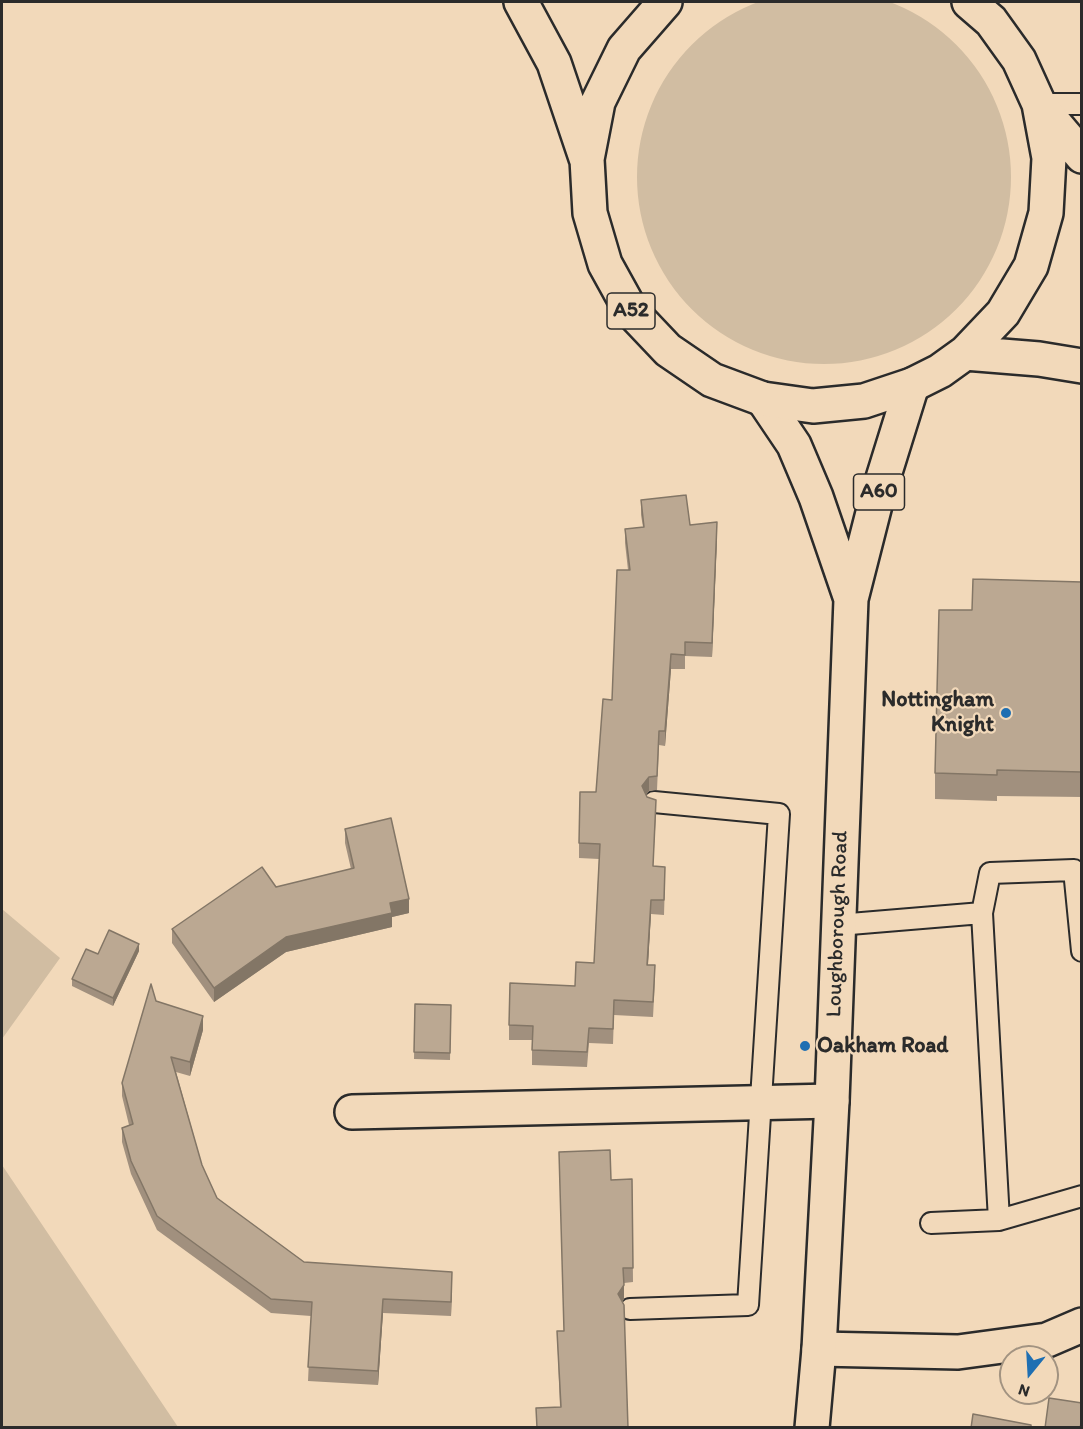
<!DOCTYPE html>
<html>
<head>
<meta charset="utf-8">
<style>
	body { margin:0 }
	#map { position:relative; width:1083px; height:1429px; overflow:hidden; background:#f2d9ba; font-family:Itim,sans-serif }
	canvas { display:block }
	.frame { position:absolute; inset:0; border:3px solid #2b2b2b; pointer-events:none }
	.north { position:absolute; left:999px; top:1345px; width:60px; height:60px; box-sizing:border-box; background:#f2d9ba; border:2px solid #a29381; border-radius:50%; rotate:198deg; font-size:16px; font-weight:700; line-height:24px; text-align:center; color:#2b2b2b }
	.north::after { content:''; display:block; margin:auto; width:21px; height:27px; background:#1f6fb2; clip-path:polygon(50% 0,100% 100%,50% 72%,0 100%) }
</style>
</head>
<body>
<div id="map">
<canvas width="1083" height="1429"></canvas>
<div class="frame"></div>
<div class="north">N</div>
</div>
<script>
const context = document.querySelector('canvas').getContext('2d');
context.lineJoin = 'round';
function fill(path, color) {
  context.fillStyle = color;
  context.fill(path, 'evenodd');
}
function poly(rows) {
  const path = new Path2D();
  for (const r of rows) {
    if (r.length === 3) {
      path.moveTo(r[0] + r[2], r[1]);
      path.arc(r[0], r[1], r[2], 0, 2 * Math.PI);
      continue;
    }
    path.moveTo(r[0], r[1]);
    for (let i = 2; i < r.length; i += 2) path.lineTo(r[i], r[i + 1]);
  }
  return path;
}
function strokePath(path, color, width, dash) {
  context.strokeStyle = color;
  context.lineWidth = width;
  context.lineCap = dash ? 'butt' : 'round';
  context.setLineDash(dash || []);
  context.stroke(path);
}
function label(font, color, halo, rows, align = 'center') {
  context.font = font + ' Itim,sans-serif';
  context.lineWidth = 4.5;
  context.setLineDash([]);
  context.textBaseline = 'middle';
  context.strokeStyle = halo;
  context.fillStyle = color;
  for (const [text, x, y, turn = 0] of rows) {
    context.save();
    context.translate(x, y);
    context.rotate((+turn || 0) * Math.PI / 180);
    context.textAlign = isNaN(turn) ? turn : align;
    if (halo) context.strokeText(text, 0, 0);
    context.fillText(text, 0, 0);
    context.restore();
  }
}
const green = poly([
	[824,177,187],
	[2,909,60,958,2,1039],
	[2,1165,178,1427,2,1427]
]);
const service = poly([
	[1039,104,1082,104],
	[838,925,982,913],
	[999,1220,982,913,990,873,1074,870,1082,951],
	[931,1223,999,1220,1082,1196],
	[630,1309,748,1305,779,814,654,802]
]);
const minor = poly([
	[352,1112,832,1101]
]);
const tertiary = poly([
	[819,1349,958,1352,1047,1340,1082,1325]
]);
const primary = poly([
	[763,399,794,445,816,497,851,599],
	[812,1428,819,1349,832,1101,851,599,876,501,912,385]
]);
const trunk = poly([
	[521,2,554,63,586,158],
	[665,2,624,49,598,102,587,159,590,213,605,264,631,311,668,350,712,380,763,399,813,406,864,401,912,385,940,371,965,353,1003,313,1031,266,1046,213,1049,158,1039,104,1019,60,991,21,969,2],
	[1040,106,1082,156],
	[965,353,1039,359,1082,366]
]);
const wall = poly([
	[641,500,690,525,717,537,712,657,685,656,685,669,671,669,665,746,659,745,657,790,649,791,646,795,656,814,653,866,665,881,664,915,651,914,648,965,655,980,653,1017,614,1015,613,1044,589,1043,587,1067,532,1065,532,1040,509,1040,509,1025,575,986,594,963,599,859,579,858,579,843,596,792,612,700,628,570,625,543,625,529,643,527,641,515],
	[1082,582,1082,797,997,796,997,801,935,799,935,773,972,610],
	[345,829,409,913,392,917,392,927,286,952,214,1002,172,943,172,929,276,887,351,869,345,843],
	[139,951,113,1006,72,986,72,979,98,954],
	[156,1001,203,1030,190,1076,176,1072,202,1165,217,1198,304,1262,452,1286,451,1316,383,1313,378,1385,308,1381,311,1316,271,1313,157,1230,131,1174,122,1142,122,1128,129,1125,122,1096,122,1083],
	[415,1004,451,1005,450,1060,414,1059],
	[632,1179,633,1282,624,1283,624,1299,560,1407,557,1331,564,1331,611,1180]
]);
const shadedWall = poly([
	[717,522,717,537,712,657,712,643],
	[671,654,671,669,665,746,665,731],
	[649,777,649,791,642,800,642,786],
	[409,899,409,913,392,917,392,927,286,952,214,1002,214,988,286,937,390,903],
	[651,900,651,914,647,980,647,965],
	[139,944,139,951,113,1006,113,998],
	[203,1016,203,1030,190,1076,190,1062],
	[452,1272,452,1286,451,1316,451,1302],
	[624,1285,624,1299,618,1309,618,1294],
	[383,1299,383,1313,378,1385,378,1371]
]);
const building = poly([
	[686,495,690,525,717,522,712,643,685,642,685,655,671,654,665,731,659,731,657,776,649,777,642,786,647,797,656,800,653,866,665,867,664,900,651,900,647,965,655,965,653,1002,614,1000,613,1029,589,1028,587,1052,532,1050,533,1026,509,1025,510,983,575,986,576,962,594,963,600,844,579,843,580,792,596,792,603,699,612,700,617,570,630,570,625,529,644,527,641,500,686,495],
	[973,579,1082,582,1082,772,997,770,997,775,935,773,939,610,972,610,973,579],
	[391,818,409,899,390,903,392,913,286,937,214,988,172,929,262,867,276,887,354,868,345,829,391,818],
	[109,930,139,944,113,998,72,979,86,949,98,954,109,930],
	[151,984,156,1001,203,1016,190,1062,171,1057,202,1165,217,1198,304,1262,452,1272,451,1302,383,1299,378,1371,308,1367,312,1302,271,1299,157,1216,131,1161,122,1128,133,1124,122,1083,151,984],
	[415,1004,451,1005,450,1053,414,1052,415,1004],
	[610,1150,611,1180,632,1179,633,1268,623,1268,624,1285,618,1294,624,1305,628,1428,537,1428,536,1408,561,1407,557,1331,564,1331,559,1152,610,1150],
	[1049,1398,1082,1403,1082,1419,1080,1428,1045,1428,1049,1398],
	[973,1414,1031,1425,1031,1428,971,1428,973,1414]
]);
const markers = [
	[1006,713,6,"#1f6fb2"],
	[805,1046,6,"#1f6fb2"]
];
const shields = [
	[631,311,48],
	[879,492,51]
];
const shieldNames = [
	["A52",631,311],
	["A60",879,492]
];
const poiNames = [
	["Nottingham",994,700],
	["Knight",994,725],
	["Oakham Road",817,1046,"left"]
];
const streetNames = [
	["Loughborough Road",838,924,-88]
];
fill(green, '#d1bda2');
strokePath(service, '#2b2b2b', 24);
strokePath(minor, '#2b2b2b', 38);
strokePath(tertiary, '#2b2b2b', 38);
strokePath(primary, '#2b2b2b', 38);
strokePath(trunk, '#2b2b2b', 38);
strokePath(service, '#f2d9ba', 20);
strokePath(minor, '#f2d9ba', 33);
strokePath(tertiary, '#f2d9ba', 33);
strokePath(primary, '#f2d9ba', 33);
strokePath(trunk, '#f2d9ba', 33);
fill(wall, '#a1907e');
fill(shadedWall, '#837666');
fill(building, '#bba892');
strokePath(building, '#837666', 1.5);
for (const [x, y, r, color] of markers) {
  const dot = new Path2D();
  dot.arc(x, y, r, 0, 2 * Math.PI);
  context.fillStyle = color;
  context.fill(dot);
  strokePath(dot, '#f2d9ba', 2);
}
for (const [x, y, w] of shields) {
  const box = new Path2D();
  box.roundRect(x - w / 2, y - 18, w, 36, 4.5);
  context.fillStyle = '#f2d9ba';
  context.fill(box);
  strokePath(box, '#2b2b2b', 1.5);
}
label('bold 21px', '#2b2b2b', null, shieldNames);
label('bold 22px', '#2b2b2b', '#f2d9ba', poiNames, 'right');
label('22px', '#2b2b2b', '#f2d9ba', streetNames);
</script>
</body>
</html>
